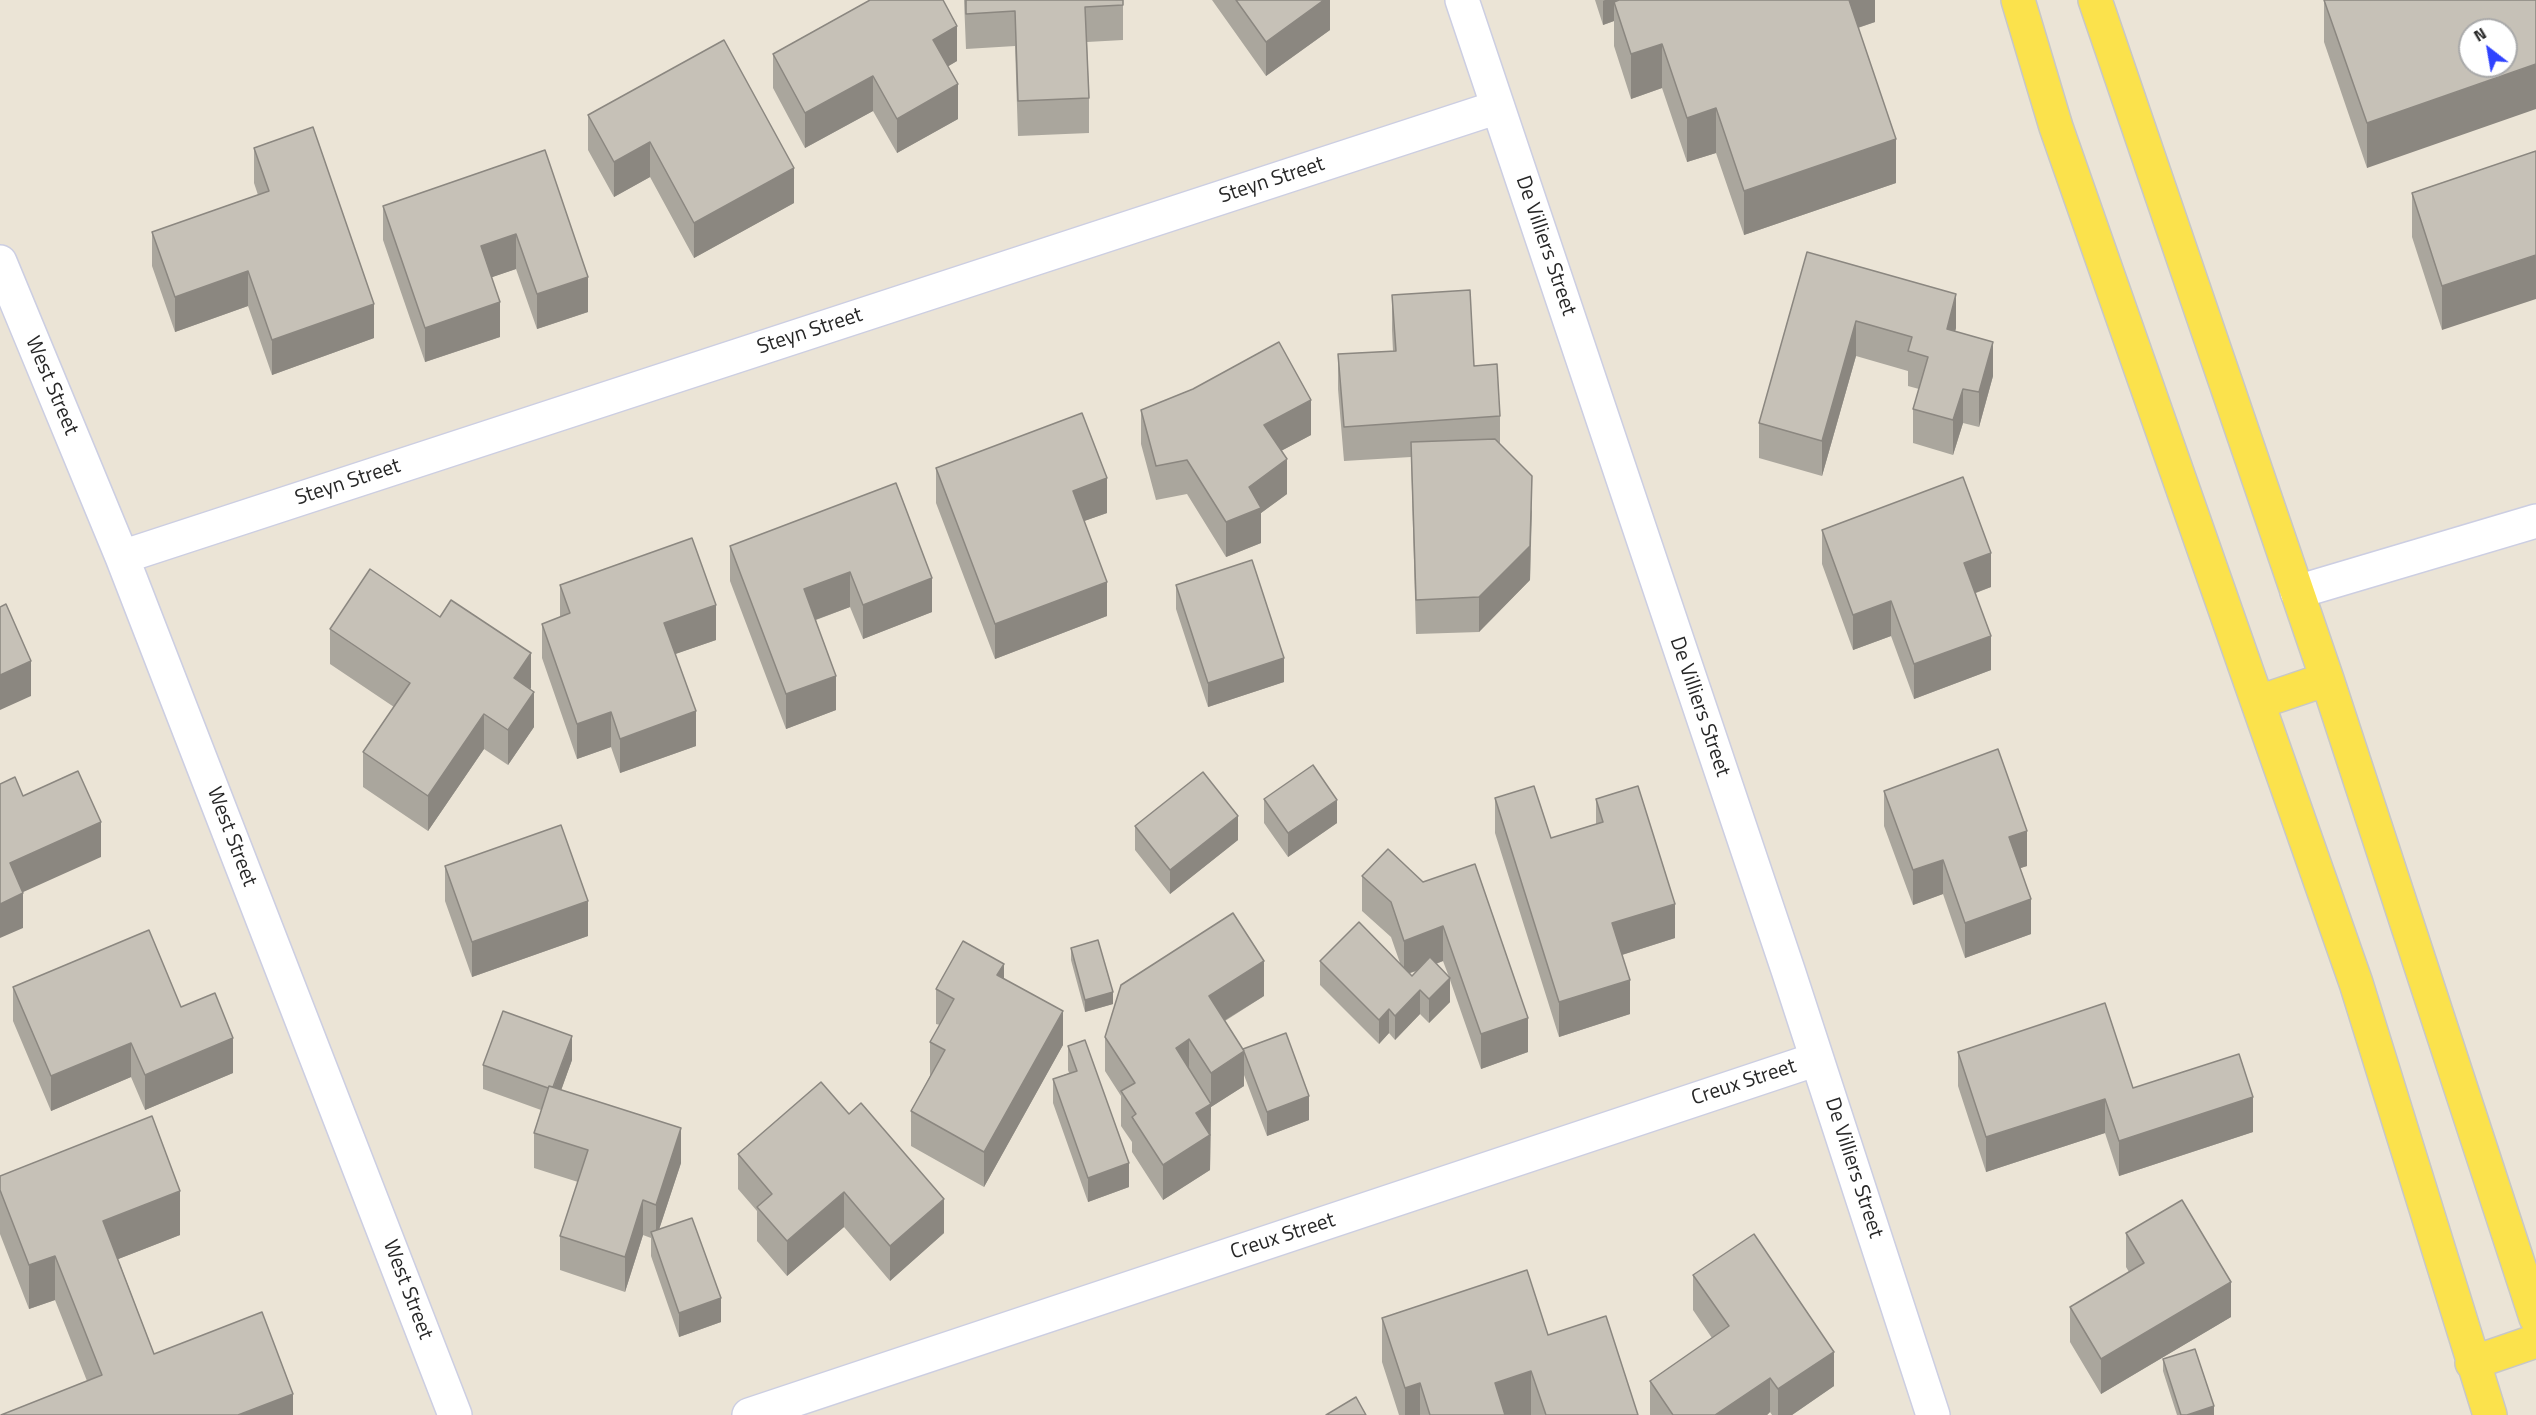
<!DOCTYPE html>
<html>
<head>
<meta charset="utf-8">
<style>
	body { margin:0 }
	#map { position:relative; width:2536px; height:1415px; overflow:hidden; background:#ebe4d6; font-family:"Titillium Web",sans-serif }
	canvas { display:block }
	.north { position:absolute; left:2458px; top:18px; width:60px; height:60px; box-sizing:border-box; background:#fff; border:2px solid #a9a9a9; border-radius:50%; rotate:329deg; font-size:16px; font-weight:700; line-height:24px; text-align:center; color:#272727 }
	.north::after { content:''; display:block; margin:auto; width:21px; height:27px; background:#3043ff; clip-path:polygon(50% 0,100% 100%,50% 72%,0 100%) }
</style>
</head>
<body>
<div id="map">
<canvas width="2536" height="1415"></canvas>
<div class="north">N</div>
</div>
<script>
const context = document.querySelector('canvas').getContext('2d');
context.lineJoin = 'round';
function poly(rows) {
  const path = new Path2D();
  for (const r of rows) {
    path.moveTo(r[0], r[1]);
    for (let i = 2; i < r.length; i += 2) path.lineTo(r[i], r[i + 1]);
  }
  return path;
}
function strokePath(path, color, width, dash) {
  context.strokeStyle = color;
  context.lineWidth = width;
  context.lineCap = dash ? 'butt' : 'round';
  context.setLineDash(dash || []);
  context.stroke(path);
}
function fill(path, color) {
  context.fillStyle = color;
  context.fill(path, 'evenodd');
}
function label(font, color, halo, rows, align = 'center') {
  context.font = font + ' "Titillium Web",sans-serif';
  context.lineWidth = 5;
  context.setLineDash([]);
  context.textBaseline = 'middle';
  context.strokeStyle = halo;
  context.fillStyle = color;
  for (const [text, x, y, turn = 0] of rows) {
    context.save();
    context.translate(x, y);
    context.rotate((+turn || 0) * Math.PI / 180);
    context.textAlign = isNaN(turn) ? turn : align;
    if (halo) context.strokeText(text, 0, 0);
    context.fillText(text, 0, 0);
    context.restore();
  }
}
const minor = poly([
	[1462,0,1788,970,1933,1415],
	[0,262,122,557,455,1415],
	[122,557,1498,107],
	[2297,592,2536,521],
	[749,1415,1817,1059]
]);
const major = poly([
	[2018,0,2056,127,2356,983,2490,1415],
	[2095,0,2327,679,2536,1318],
	[2259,702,2327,679],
	[2472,1363,2536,1341]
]);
const wall = poly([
	[868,0,943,0,957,61,947,67,958,119,897,153,873,111,805,148,773,88,773,54,869,1],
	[964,0,1123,0,1123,40,1087,42,1089,98,1089,133,1018,136,1015,46,966,49],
	[1212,0,1330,0,1330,30,1266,76],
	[1595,0,1875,0,1875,22,1858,28,1896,183,1744,235,1716,153,1687,162,1662,88,1631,99,1614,46,1614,21,1603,25],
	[2324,0,2536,0,2367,168,2324,42],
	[588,115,794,203,694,258,650,177,614,197,588,150],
	[254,148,374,338,272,375,248,306,175,332,152,266,152,232,258,195,254,183],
	[545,150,588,312,537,329,516,269,492,277,500,337,425,362,383,240,383,206],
	[2536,151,2442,330,2412,237,2412,193],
	[1807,252,1956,328,1955,331,1993,376,1979,427,1963,423,1953,455,1913,443,1913,409,1919,389,1908,386,1908,371,1856,356,1822,476,1759,458,1759,423],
	[1392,295,1474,366,1500,416,1500,444,1532,511,1530,580,1479,632,1416,634,1411,457,1344,461,1338,389,1338,354,1393,351,1392,330],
	[1141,410,1311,435,1281,451,1287,494,1261,513,1261,543,1226,557,1187,494,1156,500,1141,444],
	[936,468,1107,513,1084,521,1107,616,995,659,936,503],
	[1822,530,1991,587,1976,593,1991,670,1914,699,1891,636,1853,650,1822,564],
	[730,546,932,578,932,612,863,639,850,607,816,620,836,710,786,729,730,581],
	[560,585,716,640,675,654,696,746,620,773,611,747,577,759,542,658,542,624,560,617],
	[1176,585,1284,682,1208,707,1176,609],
	[330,629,531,688,530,689,534,727,508,765,484,749,428,831,363,787,363,752,394,707,330,664],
	[1884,791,2027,866,2020,868,2031,934,1965,958,1943,894,1913,905,1884,826],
	[1495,798,1551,838,1596,824,1596,799,1675,938,1622,955,1630,1014,1559,1037,1495,833],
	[1264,799,1337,823,1288,857,1264,823],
	[1135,826,1238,840,1170,894,1135,850],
	[445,866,588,936,472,977,445,901],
	[1362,876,1423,882,1528,1052,1481,1069,1450,980,1450,1002,1429,1023,1420,1014,1395,1040,1389,1033,1379,1044,1320,985,1320,961,1400,963,1391,937,1362,911],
	[1443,961,1449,977,1436,964],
	[1417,971,1412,976,1410,973,1414,972],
	[1071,948,1113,1004,1085,1012,1071,960],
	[1004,979,1063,1045,984,1187,911,1146,911,1111,930,1076,930,1042,940,1025,936,1024,936,989],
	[13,987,181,1007,233,1073,145,1110,131,1077,51,1111,13,1021],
	[1264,996,1225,1021,1243,1050,1309,1120,1267,1136,1244,1075,1244,1086,1211,1107,1210,1170,1163,1200,1132,1152,1132,1142,1121,1126,1121,1096,1105,1071,1105,1037],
	[1068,1046,1129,1187,1088,1202,1053,1103,1053,1079,1069,1073,1068,1070],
	[1958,1052,2133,1088,2253,1132,2119,1176,2105,1133,1986,1172,1958,1086],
	[572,1060,561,1090,681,1163,659,1229,721,1322,679,1337,651,1256,651,1238,643,1235,625,1292,560,1270,560,1236,578,1182,534,1168,534,1133,541,1110,483,1089,483,1065],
	[821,1082,944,1233,890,1281,844,1227,787,1276,757,1241,757,1211,738,1189,738,1154],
	[0,1176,180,1235,118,1259,154,1354,293,1415,87,1381,55,1300,29,1309,0,1234],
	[2126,1233,2231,1317,2101,1394,2070,1342,2070,1307,2129,1272,2126,1267],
	[1693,1275,1834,1386,1792,1415,1772,1415,1770,1412,1767,1415,1650,1415,1650,1381,1712,1338,1693,1310],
	[1382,1318,1548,1335,1638,1415,1399,1415,1382,1362],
	[2163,1359,2214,1415,2177,1415,2163,1371]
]);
const shadedWall = poly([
	[1324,0,1330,0,1330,30,1266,76,1266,42],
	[1605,0,1676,0,1614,2,1614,21,1603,25,1603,1],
	[1845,0,1875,0,1875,22,1845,32],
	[957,26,957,61,933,75,933,40],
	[1662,44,1662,88,1631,99,1631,54],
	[2536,64,2536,109,2367,168,2367,123],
	[873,76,873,111,805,148,805,113],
	[958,84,958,119,897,153,897,119],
	[1716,108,1716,153,1687,162,1687,118],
	[1896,139,1896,183,1744,235,1744,191],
	[650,142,650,177,614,197,614,162],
	[794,168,794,203,694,258,694,223],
	[516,234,516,269,481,281,481,246],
	[2536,255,2536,299,2442,330,2442,286],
	[248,271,248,306,175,332,175,297],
	[588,277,588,312,537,329,537,294],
	[1956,294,1956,328,1947,363,1947,329],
	[500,302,500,337,425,362,425,328],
	[374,304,374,338,272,375,272,340],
	[1856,321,1856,356,1822,476,1822,441],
	[1993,342,1993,376,1979,427,1979,392],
	[1963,389,1963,423,1953,455,1953,420],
	[1311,400,1311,435,1264,460,1264,425],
	[1287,459,1287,494,1261,513,1261,543,1226,557,1226,522,1249,487],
	[1532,476,1530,580,1479,632,1479,597],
	[1107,478,1107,513,1073,525,1073,491],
	[1991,553,1991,587,1964,597,1964,563],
	[850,572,850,607,804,624,804,589],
	[932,578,932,612,863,639,863,605],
	[1107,582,1107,616,995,659,995,624],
	[1891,601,1891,636,1853,650,1853,615],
	[716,605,716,640,664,658,664,623],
	[1991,636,1991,670,1914,699,1914,664],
	[531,653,531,688,514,713,514,678],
	[1284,658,1284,682,1208,707,1208,683],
	[31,661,31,696,0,710,0,675],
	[836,676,836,710,786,729,786,694],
	[534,692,534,727,508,765,508,730],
	[696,711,696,746,620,773,620,739],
	[611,712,611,747,577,759,577,724],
	[484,714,484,749,428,831,428,796],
	[1337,800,1337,823,1288,857,1288,833],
	[1238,816,1238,840,1170,894,1170,870],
	[101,822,101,857,10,898,10,863],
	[2027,831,2027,866,2009,872,2009,837],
	[1943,860,1943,894,1913,905,1913,870],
	[23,893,23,928,0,938,0,904],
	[2031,899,2031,934,1965,958,1965,923],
	[588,901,588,936,472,977,472,942],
	[1675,904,1675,938,1612,958,1612,923],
	[1443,926,1443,961,1404,975,1404,941],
	[1264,961,1264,996,1209,1030,1209,996],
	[1004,964,1004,998,997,975],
	[1450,978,1450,1002,1429,1023,1429,999],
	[1630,980,1630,1014,1559,1037,1559,1002],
	[1420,990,1420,1014,1395,1040,1395,1016],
	[1113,992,1113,1004,1085,1012,1085,1000],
	[1389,1009,1389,1033,1379,1044,1379,1020],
	[1063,1011,1063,1045,984,1187,984,1152],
	[1528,1018,1528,1052,1481,1069,1481,1034],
	[572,1036,572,1060,553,1113,553,1089],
	[233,1038,233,1073,145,1110,145,1075],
	[1189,1039,1189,1074,1176,1048],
	[131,1043,131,1077,51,1111,51,1076],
	[1244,1051,1244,1086,1211,1107,1211,1073],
	[1309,1096,1309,1120,1267,1136,1267,1112],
	[2253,1097,2253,1132,2119,1176,2119,1141],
	[2105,1099,2105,1133,1986,1172,1986,1137],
	[1211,1104,1210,1170,1163,1200,1163,1165,1196,1113],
	[681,1128,681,1163,656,1239,656,1205],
	[1129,1163,1129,1187,1088,1202,1088,1178],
	[180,1191,180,1235,103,1265,103,1221],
	[844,1192,844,1227,787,1276,787,1241],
	[944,1199,944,1233,890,1281,890,1246],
	[643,1200,643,1235,625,1292,625,1257],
	[55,1256,55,1300,29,1309,29,1265],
	[2231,1282,2231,1317,2101,1394,2101,1359],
	[721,1298,721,1322,679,1337,679,1313],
	[1834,1352,1834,1386,1792,1415,1778,1415,1778,1389],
	[1531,1371,1531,1415,1495,1415,1495,1383],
	[1770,1378,1770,1412,1767,1415,1715,1415],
	[1420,1383,1420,1415,1405,1415,1405,1388],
	[293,1394,293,1415,238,1415],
	[2214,1406,2214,1415,2187,1415]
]);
const building = poly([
	[870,0,943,0,957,26,933,40,958,84,897,119,873,76,805,113,773,54,870,0],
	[966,0,1123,0,1123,5,1085,7,1089,98,1018,101,1015,11,966,14,966,0],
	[1236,0,1324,0,1266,42,1236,0],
	[1619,0,1849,0,1896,139,1744,191,1716,108,1687,118,1662,44,1631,54,1614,2,1619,0],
	[2324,0,2536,0,2536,64,2367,123,2324,0],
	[2470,30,2506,30,2506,66,2470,66,2470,30],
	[724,40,794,168,694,223,650,142,614,162,588,115,724,40],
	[313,127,374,304,272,340,248,271,175,297,152,232,269,191,254,148,313,127],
	[545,150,588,277,537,294,516,234,481,246,500,302,425,328,383,206,545,150],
	[2536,151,2536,255,2442,286,2412,193,2536,151],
	[1807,252,1956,294,1947,329,1993,342,1979,392,1963,389,1953,420,1913,409,1928,357,1908,351,1912,337,1856,321,1822,441,1759,423,1807,252],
	[1470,290,1474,366,1497,364,1500,416,1344,427,1338,354,1396,351,1392,295,1470,290],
	[1279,342,1311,400,1264,425,1287,459,1249,487,1261,508,1226,522,1187,460,1156,466,1141,410,1193,389,1279,342],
	[1082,413,1107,478,1073,491,1107,582,995,624,936,468,1082,413],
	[1495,439,1532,476,1530,546,1479,597,1416,600,1411,442,1495,439],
	[1963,477,1991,553,1964,563,1991,636,1914,664,1891,601,1853,615,1822,530,1963,477],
	[896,483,932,578,863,605,850,572,804,589,836,676,786,694,730,546,896,483],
	[692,538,716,605,664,623,696,711,620,739,611,712,577,724,542,624,570,613,560,585,692,538],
	[1252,560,1284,658,1208,683,1176,585,1252,560],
	[370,569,440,617,451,600,531,653,514,678,534,692,508,730,484,714,428,796,363,752,410,683,330,629,370,569],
	[6,604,31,661,0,675,0,607,6,604],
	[1998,749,2027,831,2009,837,2031,899,1965,923,1943,860,1913,870,1884,791,1998,749],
	[1313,765,1337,800,1288,833,1264,799,1313,765],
	[78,771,101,822,10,863,23,893,0,904,0,784,15,777,23,796,78,771],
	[1203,772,1238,816,1170,870,1135,826,1203,772],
	[1534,786,1551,838,1603,822,1596,799,1638,786,1675,904,1612,923,1630,980,1559,1002,1495,798,1534,786],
	[561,825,588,901,472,942,445,866,561,825],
	[1388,849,1423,882,1475,864,1528,1018,1481,1034,1443,926,1404,941,1391,902,1362,876,1388,849],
	[1233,913,1264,961,1209,996,1244,1051,1211,1073,1189,1039,1176,1048,1211,1104,1196,1113,1210,1135,1163,1165,1132,1117,1136,1114,1121,1091,1135,1083,1105,1037,1121,985,1233,913],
	[1359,922,1412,976,1430,957,1450,978,1429,999,1420,990,1395,1016,1389,1009,1379,1020,1320,961,1359,922],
	[149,930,181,1007,215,993,233,1038,145,1075,131,1043,51,1076,13,987,149,930],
	[1098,940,1113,992,1085,1000,1071,948,1098,940],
	[963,941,1004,964,997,975,1063,1011,984,1152,911,1111,945,1050,930,1042,954,999,936,989,963,941],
	[2105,1003,2133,1088,2239,1054,2253,1097,2119,1141,2105,1099,1986,1137,1958,1052,2105,1003],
	[503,1011,572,1036,553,1087,549,1086,548,1088,483,1065,503,1011],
	[1286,1033,1309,1096,1267,1112,1243,1049,1286,1033],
	[1085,1040,1129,1163,1088,1178,1053,1079,1077,1071,1068,1046,1085,1040],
	[821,1082,849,1114,861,1103,944,1199,890,1246,844,1192,787,1241,757,1207,772,1194,738,1154,821,1082],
	[549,1086,681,1128,656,1205,643,1200,625,1257,560,1236,588,1150,534,1133,549,1086],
	[152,1116,180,1191,103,1221,154,1354,262,1312,293,1394,238,1415,1,1415,102,1375,55,1256,29,1265,0,1190,0,1176,152,1116],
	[2182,1200,2231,1282,2101,1359,2070,1307,2144,1263,2126,1233,2182,1200],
	[692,1218,721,1298,679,1313,651,1232,692,1218],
	[1754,1234,1834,1352,1778,1389,1770,1378,1715,1415,1673,1415,1650,1381,1729,1326,1693,1275,1754,1234],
	[1527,1270,1548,1335,1606,1316,1638,1415,1546,1415,1531,1371,1495,1383,1505,1415,1430,1415,1420,1383,1405,1388,1382,1318,1527,1270],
	[2195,1349,2214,1406,2187,1415,2181,1415,2163,1359,2195,1349],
	[1356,1397,1366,1415,1326,1415,1356,1397]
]);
const streetNames = [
	["Steyn Street",1272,181,-18],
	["De Villiers Street",1545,246,71],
	["Steyn Street",810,332,-18],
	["West Street",51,386,67],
	["Steyn Street",348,483,-18],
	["De Villiers Street",1699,707,71],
	["West Street",231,837,69],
	["Creux Street",1744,1083,-18],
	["De Villiers Street",1853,1168,72],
	["Creux Street",1283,1237,-18],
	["West Street",407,1290,69]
];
strokePath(minor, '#cccee2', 36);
strokePath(major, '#c7c7c7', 36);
strokePath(minor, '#fff', 33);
strokePath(major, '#fbe24c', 33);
fill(wall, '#aaa69d');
fill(shadedWall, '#8b8780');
fill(building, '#c6c1b7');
strokePath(building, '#8b8780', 1.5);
label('21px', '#272727', '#fff', streetNames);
</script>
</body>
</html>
